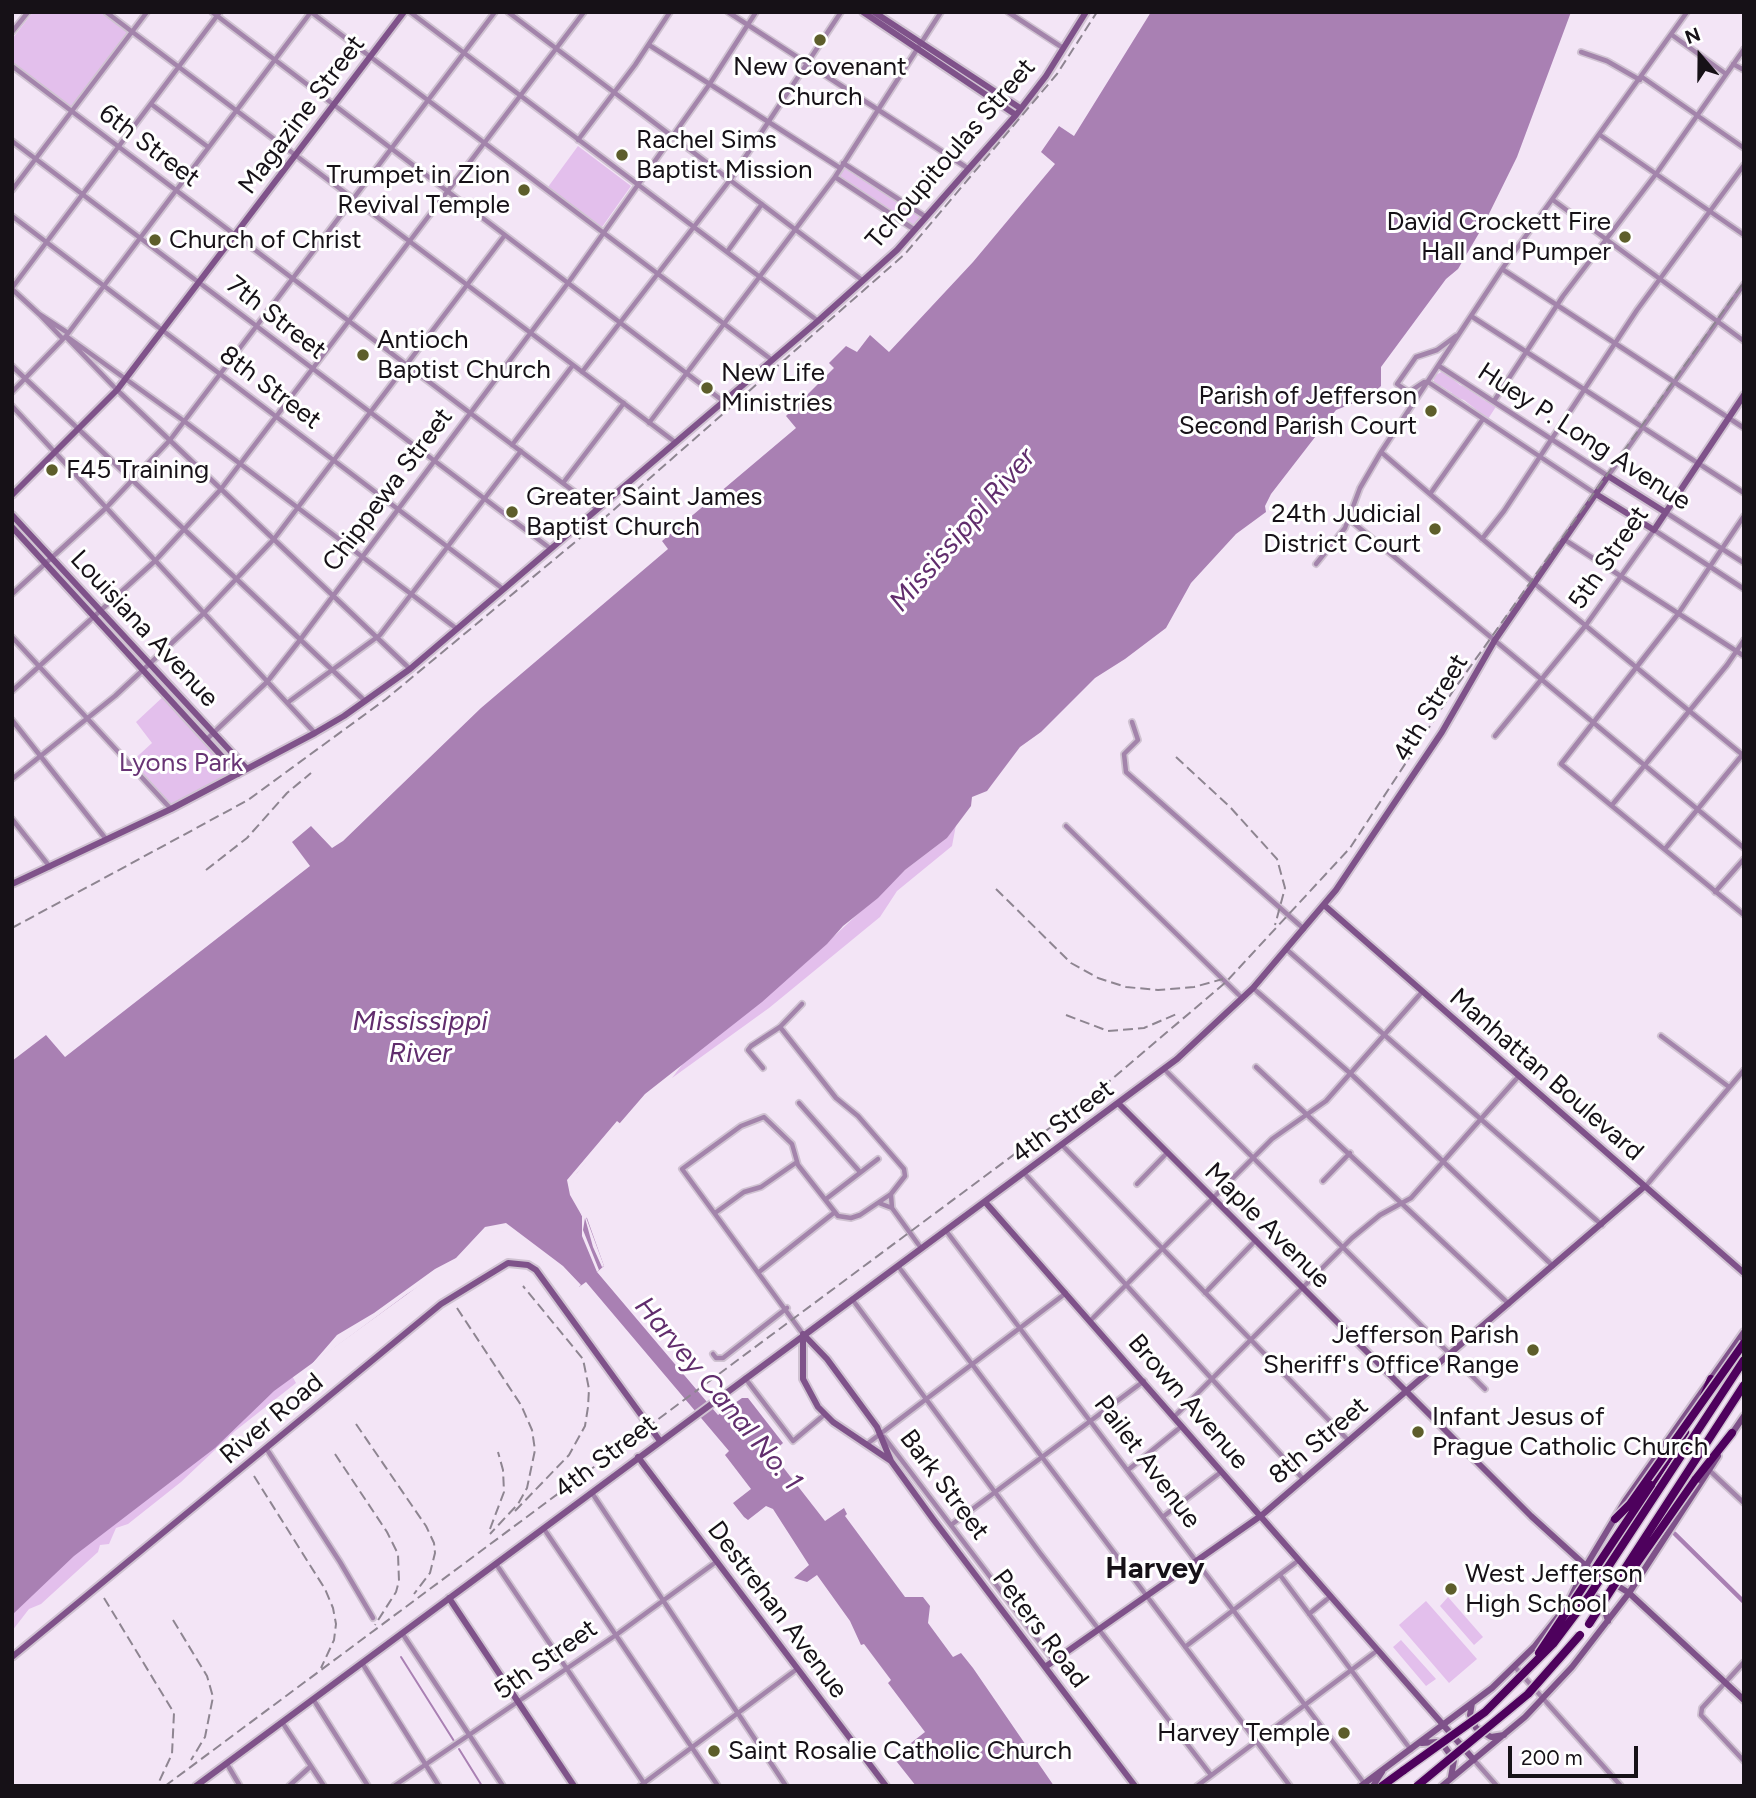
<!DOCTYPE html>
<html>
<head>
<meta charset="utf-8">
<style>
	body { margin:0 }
	#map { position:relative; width:1756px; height:1798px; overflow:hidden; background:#f3e5f6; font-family:Figtree,sans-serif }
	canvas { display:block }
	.frame { position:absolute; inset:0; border:14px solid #161117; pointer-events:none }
	.north { position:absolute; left:1665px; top:21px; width:70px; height:70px; -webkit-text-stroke:5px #fff; paint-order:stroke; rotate:340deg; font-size:19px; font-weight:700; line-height:28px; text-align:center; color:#161117 }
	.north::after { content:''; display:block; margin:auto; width:24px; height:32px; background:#161117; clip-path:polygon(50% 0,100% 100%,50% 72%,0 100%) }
	.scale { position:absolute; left:1508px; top:1746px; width:130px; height:32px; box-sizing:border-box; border:4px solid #161117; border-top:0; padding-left:9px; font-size:21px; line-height:24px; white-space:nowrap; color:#161117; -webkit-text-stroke:5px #fff; paint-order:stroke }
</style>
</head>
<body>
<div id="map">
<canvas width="1756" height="1798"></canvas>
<div class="frame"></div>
<div class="north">N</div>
<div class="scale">200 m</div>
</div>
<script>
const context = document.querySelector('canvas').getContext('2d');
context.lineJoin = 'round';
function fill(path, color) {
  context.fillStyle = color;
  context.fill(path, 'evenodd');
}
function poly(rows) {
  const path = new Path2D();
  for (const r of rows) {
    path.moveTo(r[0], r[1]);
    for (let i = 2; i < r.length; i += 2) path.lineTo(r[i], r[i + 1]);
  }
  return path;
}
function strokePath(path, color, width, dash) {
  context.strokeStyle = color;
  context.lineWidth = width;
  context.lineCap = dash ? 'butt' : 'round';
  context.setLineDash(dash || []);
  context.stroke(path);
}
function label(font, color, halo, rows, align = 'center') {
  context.font = font + ' Figtree,sans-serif';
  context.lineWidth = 6;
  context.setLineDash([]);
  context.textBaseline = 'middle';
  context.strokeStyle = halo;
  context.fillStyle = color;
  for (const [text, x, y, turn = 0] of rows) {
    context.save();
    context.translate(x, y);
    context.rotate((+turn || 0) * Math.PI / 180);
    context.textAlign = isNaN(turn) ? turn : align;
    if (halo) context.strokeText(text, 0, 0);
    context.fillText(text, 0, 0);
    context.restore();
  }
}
const green = poly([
	[33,12,102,12,129,33,71,107,12,63,12,39],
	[578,146,631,186,602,227,548,187],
	[844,168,921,217,914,225,838,177],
	[1443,371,1460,385,1474,390,1471,391,1484,400,1497,405,1488,419,1464,400,1449,395,1452,393,1441,386,1434,385,1434,376],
	[166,694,238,774,171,809,129,764,152,743,136,722],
	[956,825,952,846,897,891,880,917,769,1008,672,1078,685,1061,801,967,905,870,947,838],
	[290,1372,296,1383,235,1431,181,1482,128,1524,116,1528,109,1544,100,1545,98,1552,41,1604,29,1609,12,1631,12,1609,24,1595],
	[1448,1597,1483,1637,1474,1645,1440,1606],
	[1426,1601,1477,1659,1449,1683,1399,1625],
	[1401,1640,1436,1679,1426,1686,1393,1647]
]);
const water = poly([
	[1151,12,1571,12,1517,157,1482,228,1458,269,1446,279,1381,367,1381,386,1369,397,1336,410,1271,494,1265,506,1266,512,1236,534,1191,583,1166,628,1125,659,1095,678,1041,732,1020,747,987,791,972,797,971,806,947,838,905,870,878,898,843,926,827,944,762,1002,645,1094,569,1182,582,1216,587,1218,604,1266,597,1272,718,1415,742,1398,748,1398,783,1443,772,1453,825,1521,844,1508,847,1514,845,1516,905,1597,923,1597,930,1606,928,1623,953,1657,961,1653,973,1668,1054,1786,916,1786,893,1757,925,1732,888,1683,891,1680,864,1644,861,1645,850,1621,817,1575,807,1582,794,1578,809,1565,773,1509,766,1506,748,1520,744,1517,733,1503,751,1489,725,1455,729,1451,586,1282,579,1287,562,1268,504,1227,484,1231,461,1255,274,1391,215,1448,74,1556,12,1615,12,1061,46,1035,65,1057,310,866,292,842,311,826,332,848,343,841,481,708,668,549,662,541,796,428,786,416,834,368,829,363,846,346,857,352,870,335,889,352,973,262,1055,164,1041,152,1059,126,1074,136]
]);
const pier = poly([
	[617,1121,622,1125,577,1173,573,1182,604,1266,602,1267,593,1247,585,1218,583,1230,599,1270,597,1272,582,1236,582,1216,570,1195,567,1180],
	[506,1223,563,1266,581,1285,577,1289,560,1271,517,1238,504,1231,486,1235,463,1258,407,1294,311,1365,337,1335,374,1313,435,1269,456,1258,485,1227]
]);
const stream = poly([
	[401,1657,454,1741],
	[459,1749,482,1786]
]);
const canal = poly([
	[1675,1534,1744,1602]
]);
const street = poly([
	[106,12,675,442],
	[212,12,723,401],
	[311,12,772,360],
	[410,12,818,321],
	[508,12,862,280],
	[728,12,969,169],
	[1008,12,1063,48],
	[12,32,28,12],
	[1672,35,1726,74],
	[649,45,840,168],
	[1581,52,1607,61,1640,80],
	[1733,64,1744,70],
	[12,66,597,509],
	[1642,77,1744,148],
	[151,104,208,147],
	[1600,135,1744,235],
	[578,140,635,65,670,12],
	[12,141,551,549],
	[843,163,926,217],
	[835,177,915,230],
	[12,190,147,12],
	[1553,200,1744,341],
	[12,216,503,589],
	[727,252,762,204],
	[1502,269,1744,428],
	[12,288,220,12],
	[12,289,39,314,68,333],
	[39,314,63,339],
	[1471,316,1744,493],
	[66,336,184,421,457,629],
	[66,337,117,390,410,669],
	[12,366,365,701],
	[1439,366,1608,476,1744,284],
	[582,372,730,180,841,12],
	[1428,382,1596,494],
	[1428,382,1424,382,1409,392,1397,384,1416,357,1437,350,1456,336],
	[12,392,66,336,311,12],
	[1494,401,1563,296,1656,174,1744,49],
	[12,406,315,733],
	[649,423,835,177,941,12],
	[512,445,573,365],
	[1381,452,1529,579,1744,756],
	[563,483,624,403],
	[1430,494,1483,419],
	[1665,512,1744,563],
	[1744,516,1678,614,1561,764,1744,915],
	[1350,520,1744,848],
	[1482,539,1504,511,1637,310,1744,165],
	[1565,540,1744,656],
	[1316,564,1345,528,1360,488,1381,452,1502,269,1687,12],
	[12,594,106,508,170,440,495,12],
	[12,637,171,809],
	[12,691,155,561,221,489,584,12],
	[287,703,380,635,521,451],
	[12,720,106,839],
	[1132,722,1138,740,1124,754,1126,772,1304,929],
	[1495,736,1586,625,1654,530,1744,589],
	[207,739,267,682,300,640,568,283,709,85,756,12],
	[12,779,115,696,204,613,274,539,505,235],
	[1612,805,1727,665,1744,640],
	[12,819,50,867],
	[1066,826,1242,998],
	[1665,849,1743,754],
	[1715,892,1744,859],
	[1286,949,1602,1225],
	[1253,988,1351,1074,1553,1266],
	[780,1027,836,1098,858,1116,904,1169,905,1176,891,1194,860,1215,851,1218,838,1216,798,1165,792,1144,764,1117,741,1126,682,1169,803,1334],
	[1661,1036,1729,1087],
	[1256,1067,1509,1304],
	[763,1068,748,1050,751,1046,780,1027,802,1004],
	[1164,1069,1485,1389],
	[799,1103,860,1172],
	[1063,1146,1349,1441],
	[1025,1174,1304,1480],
	[1323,1181,1350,1153],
	[1137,1184,1166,1154],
	[1645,1187,1744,1070],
	[826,1199,878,1159],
	[879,1203,892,1208,891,1195],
	[892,1208,921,1248],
	[715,1213,744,1192,761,1187,797,1162],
	[947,1232,1364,1783],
	[898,1266,1290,1786],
	[759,1272,835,1212],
	[1205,1293,1256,1240],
	[852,1299,1040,1553,1211,1775],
	[1091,1320,1272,1139,1326,1101,1422,992],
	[713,1354,716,1358,723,1358,787,1308],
	[745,1378,793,1441,824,1415],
	[1175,1416,1352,1238,1380,1215,1411,1198,1518,1077],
	[884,1437,1054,1661],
	[867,1444,1066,1293],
	[266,1448,340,1562,373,1618],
	[1128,1470,1182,1426],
	[1709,1470,1744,1503],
	[592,1493,786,1786],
	[1164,1516,1221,1472],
	[951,1525,1144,1381],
	[544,1529,718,1786],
	[496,1564,646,1786],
	[1280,1575,1411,1750],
	[1309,1614,1331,1596],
	[402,1633,503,1786],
	[1185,1647,1299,1560],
	[1744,1662,1702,1708,1701,1715,1744,1761],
	[362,1663,439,1786],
	[1515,1667,1621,1786],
	[313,1699,368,1786],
	[282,1722,324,1786],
	[1474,1760,1497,1786],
	[227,1764,240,1786],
	[289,1786,311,1766],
	[394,1786,616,1635,716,1562],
	[640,1786,797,1669],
	[1197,1786,1378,1650]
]);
const secondary = poly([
	[863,12,1016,115],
	[874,12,1020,108],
	[1596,494,1654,530,1744,395],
	[12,495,117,390,404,12],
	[12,515,247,769],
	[12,527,238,774],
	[12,884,171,809,315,733,344,716,410,669,818,321,897,250,1016,115,1046,76,1086,12],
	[1324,905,1744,1273],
	[1119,1104,1531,1516,1586,1566,1629,1593,1744,1700],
	[986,1203,1474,1760],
	[1731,1435,1744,1416],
	[638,1457,886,1786],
	[891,1461,833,1422,818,1407,803,1379,803,1334,827,1359,877,1427,891,1461,933,1519,1135,1786],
	[1589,1594,1602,1601,1608,1621],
	[449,1598,574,1786],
	[12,1657,441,1304,508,1263,528,1265,536,1270,660,1441],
	[1045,1667,1262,1515,1644,1187],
	[1472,1703,1470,1715,1476,1728,1491,1737,1504,1735],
	[1422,1743,1437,1742,1444,1746,1454,1760,1451,1777],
	[196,1786,1177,1059,1253,988,1336,890,1442,732,1495,640,1608,476,1665,512],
	[1361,1786,1492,1688,1534,1647,1567,1605,1586,1566,1625,1501,1744,1332],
	[1373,1786,1382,1772],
	[1442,1786,1525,1717,1572,1667,1629,1593,1718,1456]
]);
const highway = poly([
	[1704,1396,1711,1379],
	[1695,1480,1732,1433],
	[1651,1485,1685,1432],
	[1382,1786,1404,1770]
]);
const rail = poly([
	[1176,757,1230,807,1277,859,1285,888,1275,925],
	[206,870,247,838,287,793,311,773],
	[996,889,1071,963,1098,978,1126,987,1158,990,1194,987,1223,979],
	[12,928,248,800,386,699,609,514,905,254,1057,74,1097,12],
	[1066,1015,1108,1031,1144,1028,1179,1013],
	[457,1308,521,1405,532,1430,535,1450,527,1488,518,1504,490,1534],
	[356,1424,426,1526,434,1543,435,1553,430,1573,414,1594],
	[335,1454,387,1532,398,1554,399,1581,396,1592,375,1625],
	[254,1476,325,1589,333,1608,336,1624,334,1640,321,1668],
	[515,1511,569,1455,585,1426,588,1407,589,1389,583,1359,523,1286],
	[490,1529,504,1492,503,1470,498,1452],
	[104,1598,174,1713,172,1754,157,1786],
	[173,1620,207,1676,213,1697,205,1737,191,1760],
	[165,1786,1086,1101,1226,982,1350,848,1453,691,1744,282]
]);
const highwayBridge = poly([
	[1615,1519,1630,1504,1744,1343],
	[1630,1573,1695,1480],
	[1589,1624,1744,1385],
	[1539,1653,1651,1485],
	[1404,1770,1485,1712,1553,1644,1589,1596,1744,1360],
	[1417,1786,1528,1694,1580,1635]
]);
const markers = [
	[820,40,7,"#5d5e2b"],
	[622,155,7,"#5d5e2b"],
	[524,190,7,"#5d5e2b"],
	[1625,237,7,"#5d5e2b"],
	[155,240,7,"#5d5e2b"],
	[363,355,7,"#5d5e2b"],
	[707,388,7,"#5d5e2b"],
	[1431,411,7,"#5d5e2b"],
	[52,470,7,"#5d5e2b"],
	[512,512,7,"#5d5e2b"],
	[1435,529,7,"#5d5e2b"],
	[1533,1350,7,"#5d5e2b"],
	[1418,1432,7,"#5d5e2b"],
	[1451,1589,7,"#5d5e2b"],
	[1344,1733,7,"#5d5e2b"],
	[714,1751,7,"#5d5e2b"]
];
const poiNames = [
	["New Covenant",820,67,"center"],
	["Church",820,97,"center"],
	["Rachel Sims",636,140],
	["Baptist Mission",636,170],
	["Trumpet in Zion",510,175,"right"],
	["Revival Temple",510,205,"right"],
	["David Crockett Fire",1611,222,"right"],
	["Hall and Pumper",1611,252,"right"],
	["Church of Christ",169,240],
	["Antioch",377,340],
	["Baptist Church",377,370],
	["New Life",721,373],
	["Ministries",721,403],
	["Parish of Jefferson",1417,396,"right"],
	["Second Parish Court",1417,426,"right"],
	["F45 Training",66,470],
	["Greater Saint James",526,497],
	["Baptist Church",526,527],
	["24th Judicial",1421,514,"right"],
	["District Court",1421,544,"right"],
	["Jefferson Parish",1519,1335,"right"],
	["Sheriff's Office Range",1519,1365,"right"],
	["Infant Jesus of",1432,1417],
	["Prague Catholic Church",1432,1447],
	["West Jefferson",1465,1574],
	["High School",1465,1604],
	["Harvey Temple",1330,1733,"right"],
	["Saint Rosalie Catholic Church",728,1751]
];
const streetNames = [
	["Magazine Street",302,115,-53],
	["6th Street",149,146,37],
	["Tchoupitoulas Street",951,154,-49],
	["7th Street",276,318,38],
	["8th Street",270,388,37],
	["Huey P. Long Avenue",1584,437,33],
	["Chippewa Street",388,490,-53],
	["5th Street",1609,558,-55],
	["Louisiana Avenue",144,629,47],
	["4th Street",1431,708,-59],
	["Manhattan Boulevard",1546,1075,41],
	["4th Street",1063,1122,-37],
	["Maple Avenue",1267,1226,45],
	["Brown Avenue",1188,1402,49],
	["River Road",272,1419,-40],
	["8th Street",1319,1441,-40],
	["4th Street",606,1457,-37],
	["Pailet Avenue",1147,1462,53],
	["Bark Street",944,1485,53],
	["Destrehan Avenue",777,1610,53],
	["Peters Road",1040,1629,53],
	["5th Street",546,1660,-35]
];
const parkNames = [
	["Lyons Park",181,763]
];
const waterNames = [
	["Mississippi River",963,530,-49],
	["Mississippi",420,1022],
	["River",420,1054],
	["Harvey Canal No. 1",718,1394,50]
];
const quarterNames = [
	["Harvey",1155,1569]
];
fill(green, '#e3bfec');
fill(water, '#a980b3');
fill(pier, '#f3e5f6');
strokePath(stream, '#a980b3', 2);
strokePath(canal, '#a980b3', 4.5);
strokePath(street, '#d0c3d2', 8);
strokePath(secondary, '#d0c3d2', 10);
strokePath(highway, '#d0c3d2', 11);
strokePath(street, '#a384ab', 4.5);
strokePath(secondary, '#7f528a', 6);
strokePath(highway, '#4e015d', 8);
strokePath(rail, '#8e8591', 2, [10, 5]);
strokePath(highwayBridge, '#d0c3d2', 11, []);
strokePath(highwayBridge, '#4e015d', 8);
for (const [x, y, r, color] of markers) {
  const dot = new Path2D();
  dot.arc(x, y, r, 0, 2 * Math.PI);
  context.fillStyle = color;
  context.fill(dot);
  strokePath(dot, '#fff', 2.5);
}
label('26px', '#161117', '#fff', poiNames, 'left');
label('26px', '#161117', '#fff', streetNames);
label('26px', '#683475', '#fff', parkNames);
label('italic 28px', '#612d6d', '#fff', waterNames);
label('bold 30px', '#161117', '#fff', quarterNames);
</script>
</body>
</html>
